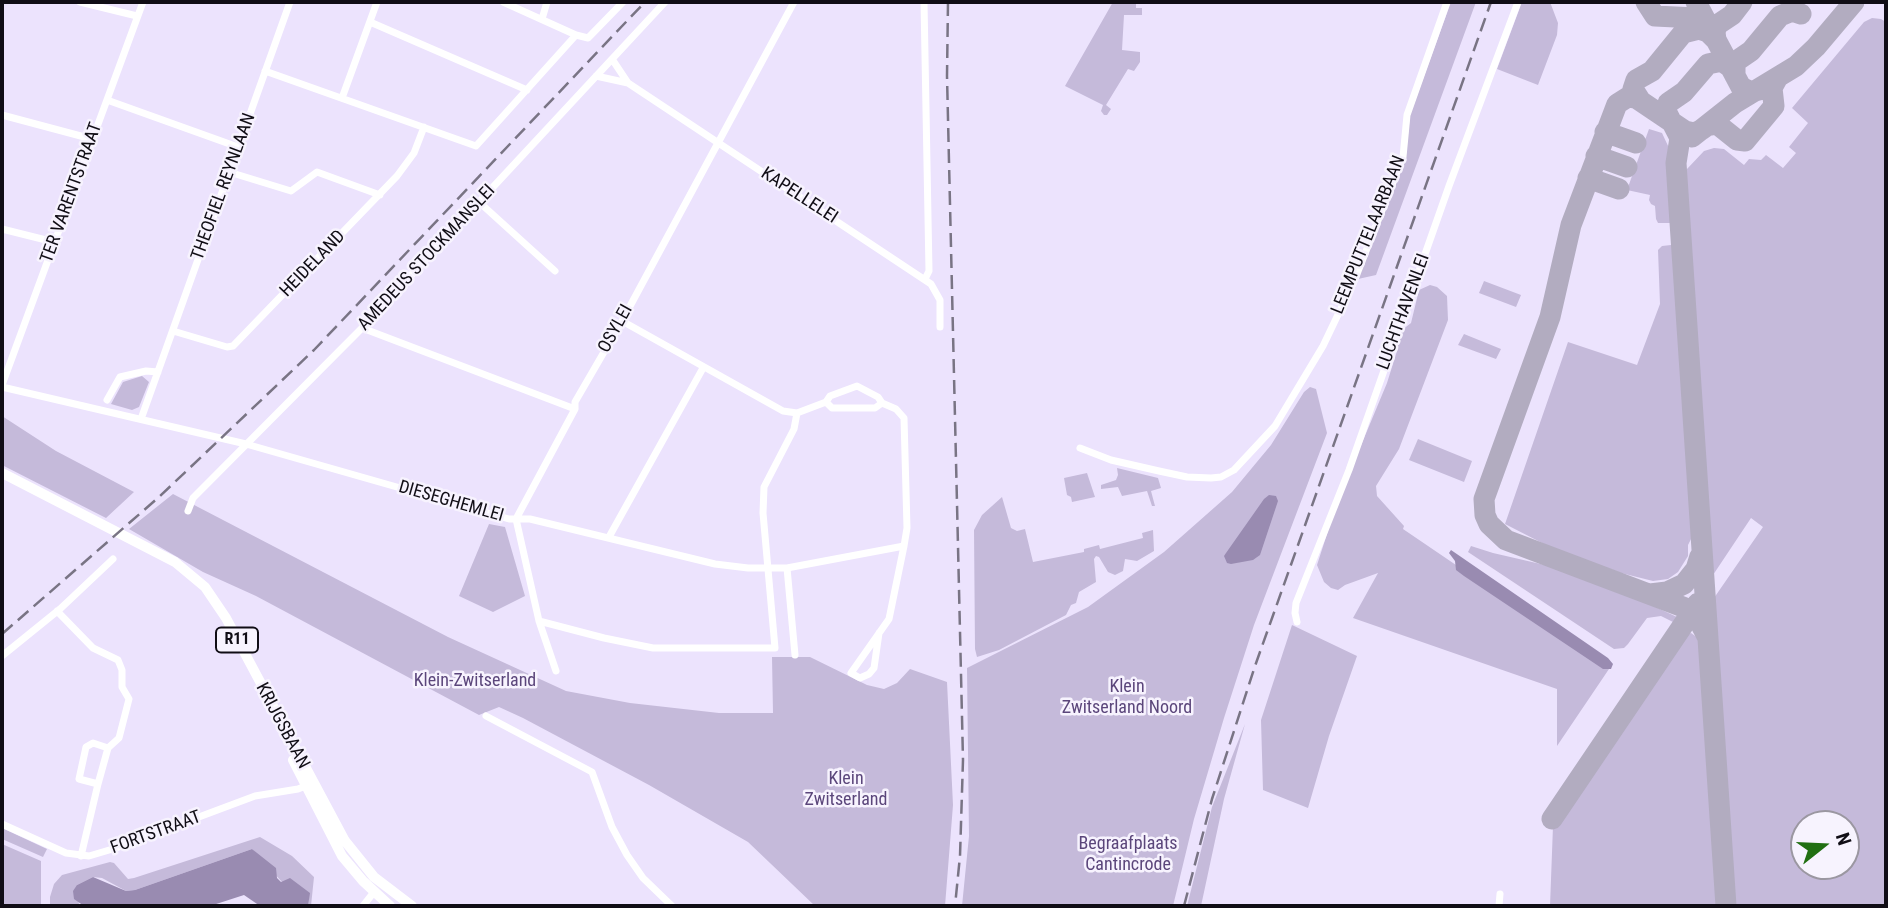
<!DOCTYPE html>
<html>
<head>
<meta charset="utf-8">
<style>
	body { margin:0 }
	#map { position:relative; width:1888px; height:908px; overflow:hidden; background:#ece3fd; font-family:"Roboto Condensed",sans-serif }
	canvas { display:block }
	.frame { position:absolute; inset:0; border:4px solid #100d15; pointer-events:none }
	.north { position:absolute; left:1790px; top:810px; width:70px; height:70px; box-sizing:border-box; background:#f7f3fe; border:2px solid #9b97a1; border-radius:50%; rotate:72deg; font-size:19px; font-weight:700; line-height:28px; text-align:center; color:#100d15 }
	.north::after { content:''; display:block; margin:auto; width:24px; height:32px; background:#216f12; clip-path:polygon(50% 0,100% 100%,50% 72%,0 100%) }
</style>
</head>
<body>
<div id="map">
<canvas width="1888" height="908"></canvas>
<div class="frame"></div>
<div class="north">N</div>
</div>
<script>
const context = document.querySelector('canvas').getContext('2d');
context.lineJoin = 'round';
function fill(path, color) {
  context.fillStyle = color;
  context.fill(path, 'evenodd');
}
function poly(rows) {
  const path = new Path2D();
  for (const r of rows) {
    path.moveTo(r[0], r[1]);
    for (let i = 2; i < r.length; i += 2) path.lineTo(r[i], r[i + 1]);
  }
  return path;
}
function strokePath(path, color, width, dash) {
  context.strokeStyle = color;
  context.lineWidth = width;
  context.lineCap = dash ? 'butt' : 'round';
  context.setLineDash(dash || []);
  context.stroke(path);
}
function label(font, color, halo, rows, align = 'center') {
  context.font = font + ' "Roboto Condensed",sans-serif';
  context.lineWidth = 5;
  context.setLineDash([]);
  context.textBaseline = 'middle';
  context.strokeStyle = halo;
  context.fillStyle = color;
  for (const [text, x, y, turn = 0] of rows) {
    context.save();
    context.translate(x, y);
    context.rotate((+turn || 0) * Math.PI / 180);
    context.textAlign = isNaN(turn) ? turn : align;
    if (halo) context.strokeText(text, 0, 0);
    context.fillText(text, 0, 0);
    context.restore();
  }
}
const green = poly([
	[1113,2,1136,2,1136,8,1142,8,1142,15,1124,15,1122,50,1140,52,1140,62,1134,71,1128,69,1106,105,1111,109,1107,115,1104,115,1101,111,1103,105,1065,86],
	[1451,2,1476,2,1376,275,1358,279,1406,155,1410,115],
	[1522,2,1550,2,1558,23,1557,35,1538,85,1497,69],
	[1872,18,1881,19,1886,22,1886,906,1734,906,1714,598,1763,527,1751,518,1713,575,1685,181,1687,169,1704,151,1714,148,1724,149,1744,165,1749,159,1761,160,1766,155,1783,168,1796,153,1789,147,1808,123,1792,108,1864,22],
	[1804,824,1846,824,1846,866,1804,866],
	[1649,129,1662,133,1669,148,1673,218,1670,223,1658,223,1656,219,1655,206,1651,204,1649,200,1650,195,1627,190],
	[1671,245,1675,250,1694,533,1688,545,1688,556,1678,572,1668,579,1653,581,1621,573,1548,546,1505,524,1568,342,1637,365,1660,304,1658,250,1662,246],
	[1484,281,1521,295,1516,307,1479,293],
	[1430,285,1437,287,1447,296,1448,320,1399,449,1376,486,1377,496,1404,526,1403,529,1609,669,1557,746,1557,689,1353,618,1378,573,1345,585,1338,590,1331,588,1324,582,1317,565,1337,503,1387,383,1397,351,1394,345,1397,334,1411,323,1419,290],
	[1464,334,1501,349,1496,359,1458,345],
	[142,376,149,382,139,407,132,410,111,404,123,382],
	[1310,387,1316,389,1327,433,1254,625,1224,718,1194,819,1173,906,962,906,969,836,967,668,1088,607,1164,552,1232,492,1271,445,1304,392],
	[2,416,56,451,134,492,106,518,2,465],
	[1418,439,1472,461,1464,482,1409,460],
	[1117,468,1158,478,1161,488,1151,491,1155,506,1152,506,1147,491,1122,496,1118,487,1101,489,1101,485,1116,480,1118,475],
	[1087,473,1095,497,1072,502,1071,497,1067,495,1064,478],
	[173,494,448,637,566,691,630,703,719,713,773,713,772,657,810,657,867,685,884,689,897,683,910,669,947,682,953,805,945,906,815,906,748,842,649,785,523,718,499,707,479,715,256,596,203,572,129,529],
	[1002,497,1011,528,1017,531,1025,529,1033,562,1084,552,1084,549,1099,545,1100,549,1143,538,1142,533,1153,530,1154,551,1137,561,1125,559,1123,571,1115,575,1108,572,1099,557,1096,556,1094,559,1096,582,1079,592,1076,603,1071,605,1066,615,999,650,977,657,975,649,974,530,982,515],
	[489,524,505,527,525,596,493,612,459,596],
	[1471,546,1493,553,1545,565,1649,604,1677,617,1677,624,1661,616,1647,618,1628,644,1624,648,1614,649,1468,552],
	[1292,625,1357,656,1329,736,1308,808,1263,790,1261,720],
	[1691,633,1698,638,1703,655,1719,906,1550,906,1553,826,1686,635],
	[1245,724,1224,799,1201,906,1187,906,1212,807],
	[2,828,47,849,43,857,2,839],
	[260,837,292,856,314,877,311,906,308,906,309,893,282,882,252,849,135,890,126,891,102,878,93,877,77,885,79,905,84,906,50,906,50,897,54,884,62,875,110,862,114,863,128,879,134,878],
	[2,844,41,861,41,906,2,906]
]);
const water = poly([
	[1269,495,1276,496,1278,501,1260,555,1253,560,1231,564,1227,563,1224,556,1226,553,1264,499],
	[1451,550,1608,658,1613,664,1611,669,1603,669,1464,576,1456,570,1455,561,1449,553],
	[252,849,276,868,277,878,281,882,290,878,310,893,308,906,260,906,244,895,210,906,84,906,74,899,73,891,77,885,93,877,126,891,135,890]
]);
const taxiway = poly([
	[1646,2,1655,16,1696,18,1707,23],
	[1696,2,1741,87,1751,92,1762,89],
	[1716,40,1715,32,1717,25,1732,15,1742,2],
	[1735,76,1735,62,1751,51,1780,16,1792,11,1801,14],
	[1640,100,1633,89,1636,80,1652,71,1683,33,1699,29,1708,32,1716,40],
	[1706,126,1717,124,1737,140,1745,141,1774,106,1772,88,1777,79],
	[1703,129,1694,133,1685,131,1636,98,1628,97,1617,104,1571,225,1550,317,1484,499,1485,515,1489,524,1506,540,1683,607,1697,617,1707,636],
	[1605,132,1636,143],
	[1692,137,1735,103,1796,66,1816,47,1854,2],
	[1596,156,1627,167],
	[1588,178,1619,189],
	[1650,594,1667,592,1684,584,1696,569,1700,556],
	[1552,819,1698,603],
	[1726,906,1676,163,1680,138,1666,111,1668,103,1684,92,1708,64,1722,61,1730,67]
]);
const minor = poly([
	[80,2,137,16],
	[503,2,576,35,588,38,623,2],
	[924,2,929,271,925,279],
	[542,19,547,2],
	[370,22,527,90],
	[612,59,628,83,931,284,940,300,940,327],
	[265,71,476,146,576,35],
	[596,76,628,83],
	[342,98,377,2],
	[107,100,238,147],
	[2,115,92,139],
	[229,172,291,191,317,172,380,195],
	[479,202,555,271],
	[2,229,54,242],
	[622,321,783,411,797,413,826,402,830,396,857,386,878,397,882,403,896,409,904,418,907,528,904,546,889,619,851,673,860,678,869,674,874,668,879,633],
	[362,328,575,409],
	[173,331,227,347,233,346,397,176,414,153,424,127],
	[2,385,143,2],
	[2,387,246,444,509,519,530,519,715,564,748,568,787,568,904,546],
	[107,400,120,377,146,371,158,372],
	[826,402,832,408,875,408,882,403],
	[141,419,290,2],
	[1080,448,1111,460,1159,471,1187,477,1211,478,1221,477,1234,470,1275,426,1323,346,1355,279,1403,157,1407,115,1447,2],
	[188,511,193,498,362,328,665,2],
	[609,537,703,368],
	[787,568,795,655],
	[57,611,93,648,118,660,122,670,122,687,129,699,119,738,108,748,98,784,79,779,86,747,93,743,108,748],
	[539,621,604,638,653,648,775,648,763,513,764,487,794,429,797,413],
	[1297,622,1295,613,1296,603,1349,470,1449,186,1518,2],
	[2,656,60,609,113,559],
	[556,671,539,621,516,519,575,409,575,402,622,321,794,2],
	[486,716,592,772,612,827,627,855,643,878,672,906],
	[2,824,66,853,89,856,116,848,255,796,298,789,308,785],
	[81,856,98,784],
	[363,906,374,892],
	[1499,906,1500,894]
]);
const major = poly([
	[2,473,175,562,205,587,226,618,345,841,374,877,412,906],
	[293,760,342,856,363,881,390,906]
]);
const rail = poly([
	[948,2,947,76,963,760,960,856,955,906],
	[2,634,159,497,314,350,645,2],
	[1184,906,1212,799,1255,666,1491,2]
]);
const shields = [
	[237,640,42]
];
const shieldNames = [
	["R11",237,640]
];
const streetNames = [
	["THEOFIEL REYNLAAN",224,187,-70],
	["TER VARENTSTRAAT",72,193,-70],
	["KAPELLELEI",799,196,33],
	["LEEMPUTTELAARBAAN",1369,235,-68],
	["AMEDEUS STOCKMANSLEI",427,258,-47],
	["HEIDELAND",313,264,-46],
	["LUCHTHAVENLEI",1404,312,-70],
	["OSYLEI",616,329,-61],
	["DIESEGHEMLEI",451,502,16],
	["KRIJGSBAAN",282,726,62],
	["FORTSTRAAT",156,833,-20]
];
const parkNames = [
	["Klein-Zwitserland",475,681],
	["Klein",1127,687],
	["Zwitserland Noord",1127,708],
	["Klein",846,779],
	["Zwitserland",846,800],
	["Begraafplaats",1128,844],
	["Cantincrode",1128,865]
];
fill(green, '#c5bada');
fill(water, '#998bb1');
strokePath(taxiway, '#b2acc0', 21);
strokePath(minor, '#fff', 7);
strokePath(major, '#fff', 10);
strokePath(rail, '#797484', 2.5, [14, 7]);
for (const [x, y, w] of shields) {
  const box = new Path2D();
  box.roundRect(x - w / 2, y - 12.5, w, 25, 5);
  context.fillStyle = '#f7f3fe';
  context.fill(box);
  strokePath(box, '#100d15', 2);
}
label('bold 16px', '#100d15', null, shieldNames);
label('18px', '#100d15', '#f7f3fe', streetNames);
label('18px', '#5b467b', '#f7f3fe', parkNames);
</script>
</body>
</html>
